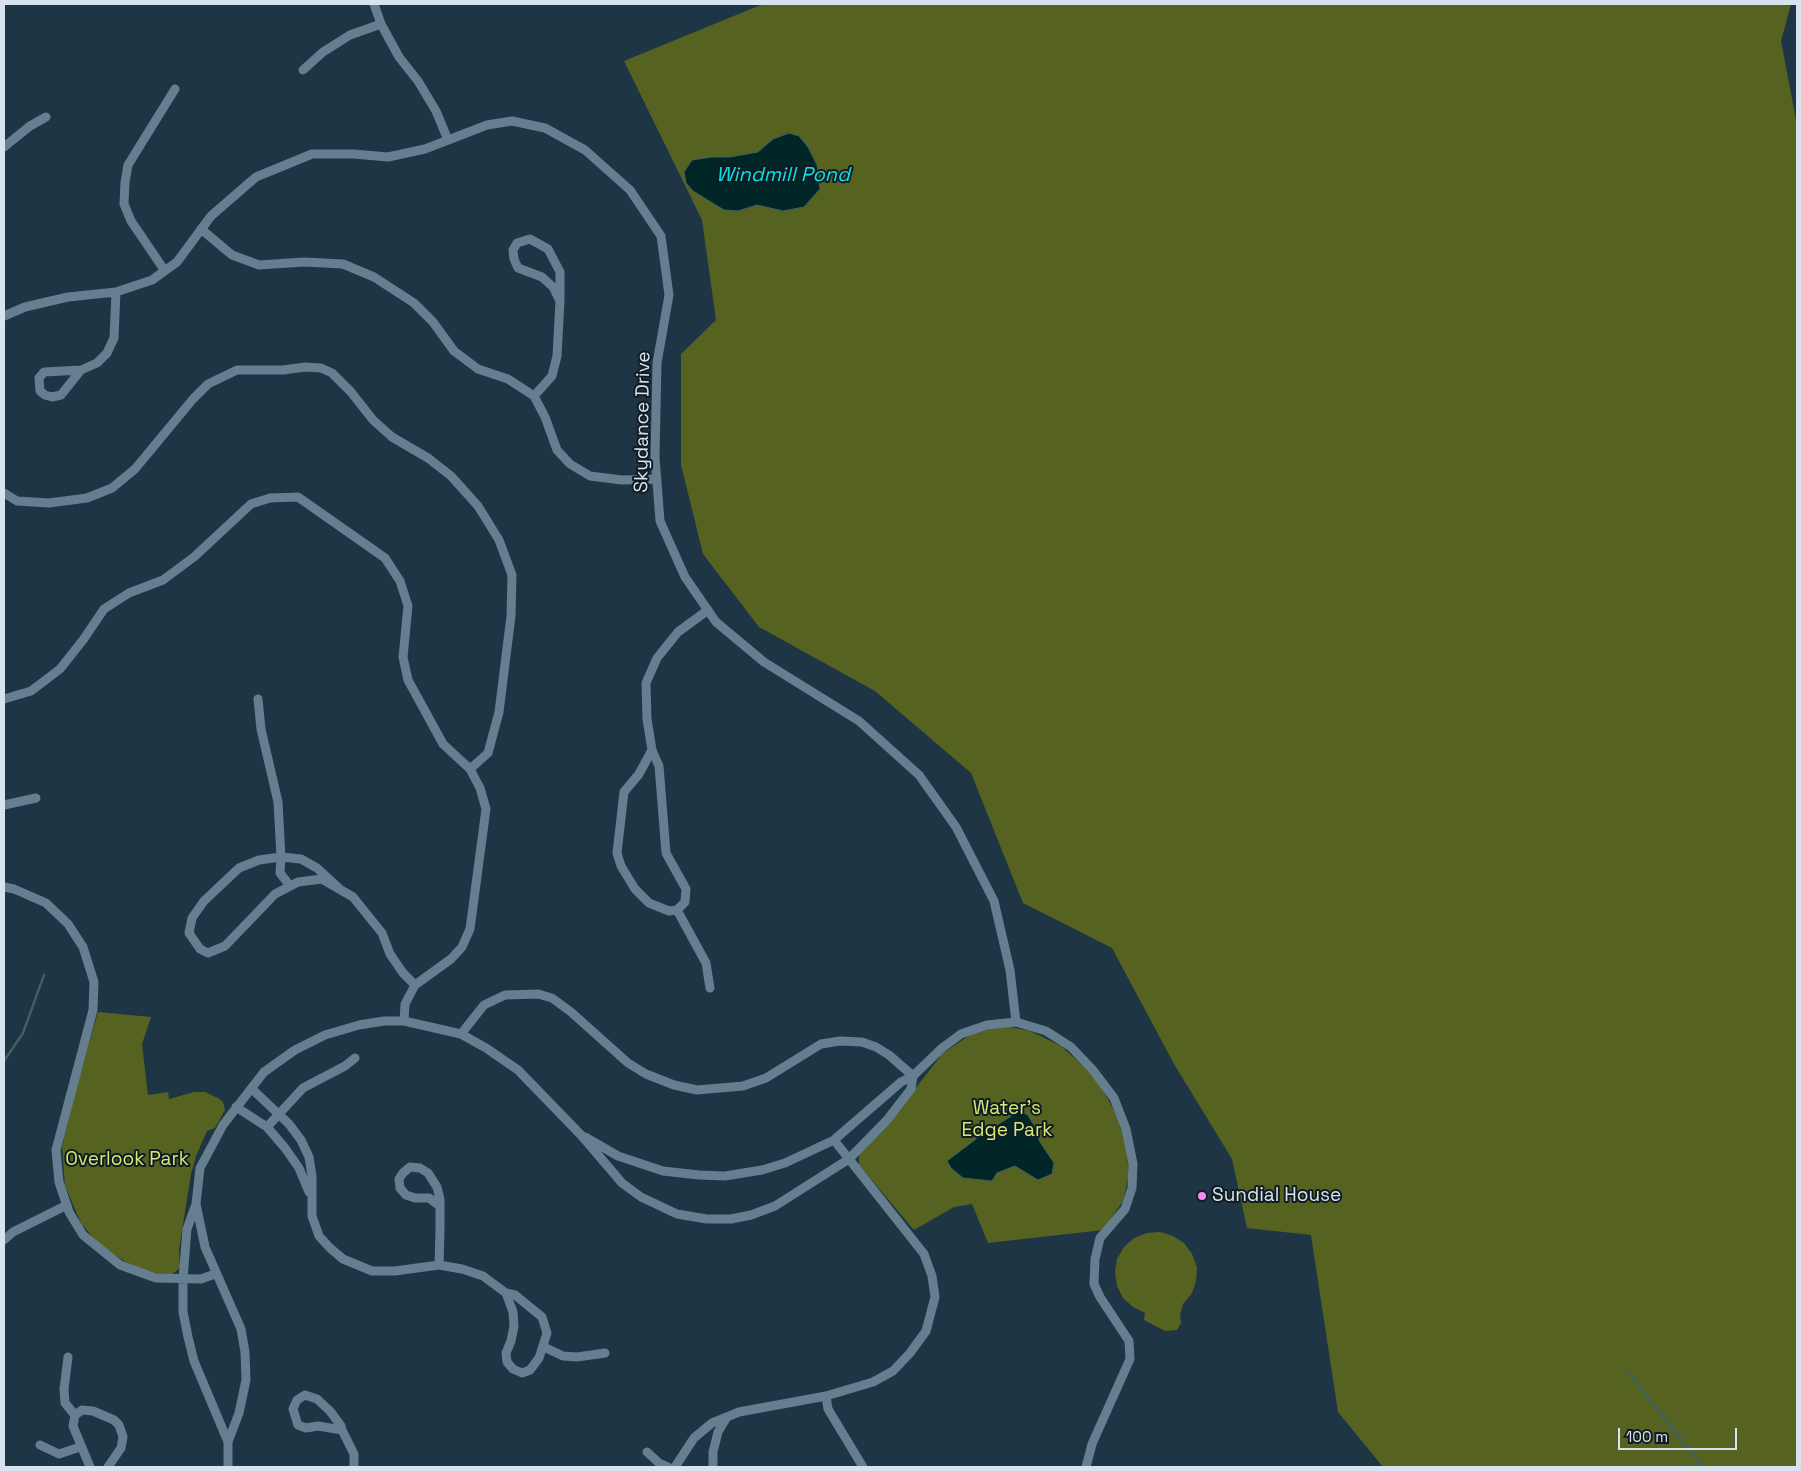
<!DOCTYPE html>
<html>
<head>
<meta charset="utf-8">
<style>
	body { margin:0 }
	#map { position:relative; width:1801px; height:1471px; overflow:hidden; background:#1e3545; font-family:"Space Grotesk",sans-serif }
	canvas { display:block }
	.frame { position:absolute; inset:0; border:5px solid #d7e4ef; pointer-events:none }
	.scale { position:absolute; left:1618px; top:1428px; width:119px; height:22px; box-sizing:border-box; border:2px solid #d7e4ef; border-top:0; padding-left:6px; font-size:15px; line-height:18px; white-space:nowrap; color:#d7e4ef; -webkit-text-stroke:4px #111b22; paint-order:stroke }
</style>
</head>
<body>
<div id="map">
<canvas width="1801" height="1471"></canvas>
<div class="frame"></div>
<div class="scale">100 m</div>
</div>
<script>
const context = document.querySelector('canvas').getContext('2d');
context.lineJoin = 'round';
function fill(path, color) {
  context.fillStyle = color;
  context.fill(path, 'evenodd');
}
function poly(rows) {
  const path = new Path2D();
  for (const r of rows) {
    path.moveTo(r[0], r[1]);
    for (let i = 2; i < r.length; i += 2) path.lineTo(r[i], r[i + 1]);
  }
  return path;
}
function strokePath(path, color, width, dash) {
  context.strokeStyle = color;
  context.lineWidth = width;
  context.lineCap = dash ? 'butt' : 'round';
  context.setLineDash(dash || []);
  context.stroke(path);
}
function label(font, color, halo, rows, align = 'center') {
  context.font = font + ' "Space Grotesk",sans-serif';
  context.lineWidth = 4;
  context.setLineDash([]);
  context.textBaseline = 'middle';
  context.strokeStyle = halo;
  context.fillStyle = color;
  for (const [text, x, y, turn = 0] of rows) {
    context.save();
    context.translate(x, y);
    context.rotate((+turn || 0) * Math.PI / 180);
    context.textAlign = isNaN(turn) ? turn : align;
    if (halo) context.strokeText(text, 0, 0);
    context.fillText(text, 0, 0);
    context.restore();
  }
}
const green = poly([
	[763,4,1791,4,1781,41,1797,125,1797,1467,1383,1467,1338,1412,1311,1235,1247,1228,1232,1159,1174,1064,1112,948,1023,903,971,773,875,691,759,627,703,554,681,465,681,354,716,320,702,220,624,61],
	[98,1012,151,1017,142,1044,148,1095,168,1092,169,1099,194,1092,205,1092,218,1098,223,1102,225,1110,215,1128,207,1131,196,1156,191,1174,179,1250,180,1268,171,1275,160,1274,133,1266,114,1255,95,1240,81,1223,65,1186,62,1147,75,1092],
	[1010,1027,1030,1031,1061,1046,1090,1072,1101,1087,1118,1117,1125,1138,1129,1175,1123,1201,1103,1230,988,1243,972,1204,954,1207,914,1230,859,1165,859,1154,886,1126,943,1053,970,1035,990,1029],
	[1160,1232,1173,1236,1184,1243,1192,1254,1197,1267,1196,1281,1192,1293,1183,1304,1180,1314,1181,1323,1177,1330,1165,1331,1144,1320,1145,1313,1133,1307,1123,1298,1117,1286,1115,1272,1117,1259,1124,1247,1134,1238,1147,1233]
]);
const water = poly([
	[789,133,799,136,808,147,817,165,820,189,804,207,783,211,757,205,738,211,724,210,693,191,686,183,684,172,692,160,712,157,730,157,758,152,773,139,789,133],
	[1016,1113,1027,1114,1034,1125,1040,1142,1054,1163,1052,1174,1038,1180,1015,1166,997,1173,992,1181,963,1178,951,1168,947,1161,976,1139,982,1130,991,1129,1016,1113]
]);
const stream = poly([
	[4,1061,23,1033,44,975],
	[1627,1371,1703,1467]
]);
const street = poly([
	[374,4,381,24,399,57,418,81,436,111,448,140],
	[303,70,323,52,350,35,381,24],
	[4,147,30,126,46,117],
	[201,229,232,255,259,265,304,262,343,264,374,277,414,303,433,322,454,351,478,369,508,379,534,396,545,417,557,450,570,464,590,476,622,480,657,479],
	[165,271,131,221,124,204,125,182,128,165,175,89],
	[4,316,25,307,68,297,116,292,152,280,177,262,211,216,256,177,312,154,354,154,388,157,425,149,487,125,512,121,545,128,585,150,630,190,661,236,669,295,657,363,655,457,660,521,685,577,716,622,764,662,859,721,919,775,956,827,994,901,1010,970,1016,1022],
	[81,370,61,395,52,397,45,395,40,391,39,378,44,372,81,370,97,363,107,353,114,338,116,292],
	[534,396,552,376,557,356,560,301,560,272,548,249,530,239,517,243,513,250,514,259,518,268,542,277,553,287,560,301],
	[4,493,17,501,49,503,87,498,112,488,135,469,193,399,208,384,237,370,283,370,305,367,321,368,332,373,351,392,373,420,392,437,428,458,451,476,478,506,499,540,512,575,511,616,499,712,488,753,470,769],
	[4,699,31,691,60,669,83,640,104,609,129,593,163,580,194,557,251,504,270,498,298,497,385,558,400,581,408,606,403,657,408,680,443,744,470,769,480,788,486,809,470,929,462,947,451,959,415,985,405,1004,404,1021],
	[258,699,261,729,278,802,281,857,280,873,290,886],
	[652,750,639,774,624,792,617,853,621,866,635,889,649,903,669,911,677,910,685,902,686,889,666,853,659,766,652,750,647,719,646,683,657,658,678,632,708,610],
	[4,805,36,798],
	[4,887,14,889,46,903,68,924,83,947,94,982,93,1010,56,1150,59,1182,69,1212,83,1235,120,1265,156,1278,201,1279,215,1274],
	[342,891,317,868,301,859,281,857,259,860,239,868,204,901,192,918,189,933,200,949,208,953,225,946,275,894,298,882,322,879,353,897,382,933,390,954,403,973,415,985],
	[677,910,706,963,710,988],
	[461,1034,484,1005,505,995,538,994,552,998,571,1012,628,1063,646,1074,674,1085,697,1090,743,1086,766,1078,821,1044,840,1041,862,1042,876,1047,889,1055,913,1076],
	[252,1089,289,1124,301,1140,309,1157,312,1176,312,1216,319,1236,330,1248,343,1259,372,1271,395,1271,439,1265,462,1269,483,1276,506,1293,513,1312,514,1326,511,1341,506,1353,507,1362,513,1369,522,1373,530,1370,539,1358,547,1333,542,1317,515,1295,506,1293],
	[236,1107,267,1127,285,1148,299,1168,309,1192],
	[267,1127,303,1088,345,1066,355,1058],
	[585,1137,618,1156,663,1171,699,1175,725,1176,762,1170,785,1163,834,1140,901,1082,913,1076,942,1048,961,1034,987,1025,1016,1022,1046,1031,1071,1047,1092,1069,1114,1098,1126,1129,1133,1164,1132,1188,1125,1209,1100,1238,1095,1259,1094,1284,1100,1297,1129,1341,1130,1359,1092,1444,1086,1467],
	[196,1204,205,1247,241,1329,245,1352,246,1380,239,1413,228,1442],
	[4,1240,13,1232,67,1205],
	[439,1265,440,1229,440,1199,437,1187,428,1173,420,1168,410,1167,403,1173,399,1179,400,1188,406,1195,415,1198,429,1198,440,1206],
	[544,1347,563,1356,577,1357,605,1353],
	[68,1357,64,1389,65,1403,75,1415],
	[826,1396,828,1409,863,1467],
	[342,1430,318,1426,306,1428,298,1425,293,1409,297,1400,305,1395,317,1399,330,1411,341,1426,342,1430,354,1454,354,1467],
	[40,1445,59,1454,80,1447],
	[647,1452,659,1463,668,1467],
	[90,1467,73,1426,75,1415,82,1410,93,1411,114,1420,119,1425,123,1437,121,1448,108,1467],
	[228,1467,228,1442,194,1361,188,1337,183,1312,183,1279,187,1229,196,1204,200,1168,223,1125,264,1072,295,1050,325,1035,359,1025,384,1021,404,1021,461,1034,486,1048,518,1070,581,1135,622,1183,641,1197,677,1214,707,1219,731,1219,751,1215,775,1206,849,1159,887,1120,911,1089,913,1076],
	[675,1467,694,1438,712,1423,739,1412,826,1396,873,1382,893,1371,910,1353,926,1331,935,1297,932,1276,924,1254,834,1140],
	[713,1467,713,1452,718,1432,727,1417]
]);
const markers = [
	[1202,1196,5,"#f389f1"]
];
const streetNames = [
	["Skydance Drive",643,422,-89]
];
const parkNames = [
	["Water's",1007,1109],
	["Edge Park",1007,1131],
	["Overlook Park",127,1160]
];
const poiNames = [
	["Sundial House",1212,1196]
];
const waterNames = [
	["Windmill Pond",783,176]
];
fill(green, '#56621f');
fill(water, '#002627');
strokePath(water, '#405f63', 1);
strokePath(stream, '#405f63', 2.5);
strokePath(street, '#657e90', 9);
for (const [x, y, r, color] of markers) {
  const dot = new Path2D();
  dot.arc(x, y, r, 0, 2 * Math.PI);
  context.fillStyle = color;
  context.fill(dot);
  strokePath(dot, '#111b22', 2);
}
label('19px', '#d7e4ef', '#111b22', streetNames);
label('19px', '#d3e978', '#111b22', parkNames);
label('19px', '#d7e4ef', '#111b22', poiNames, 'left');
label('italic 20px', '#0ae2e6', '#111b22', waterNames);
</script>
</body>
</html>
